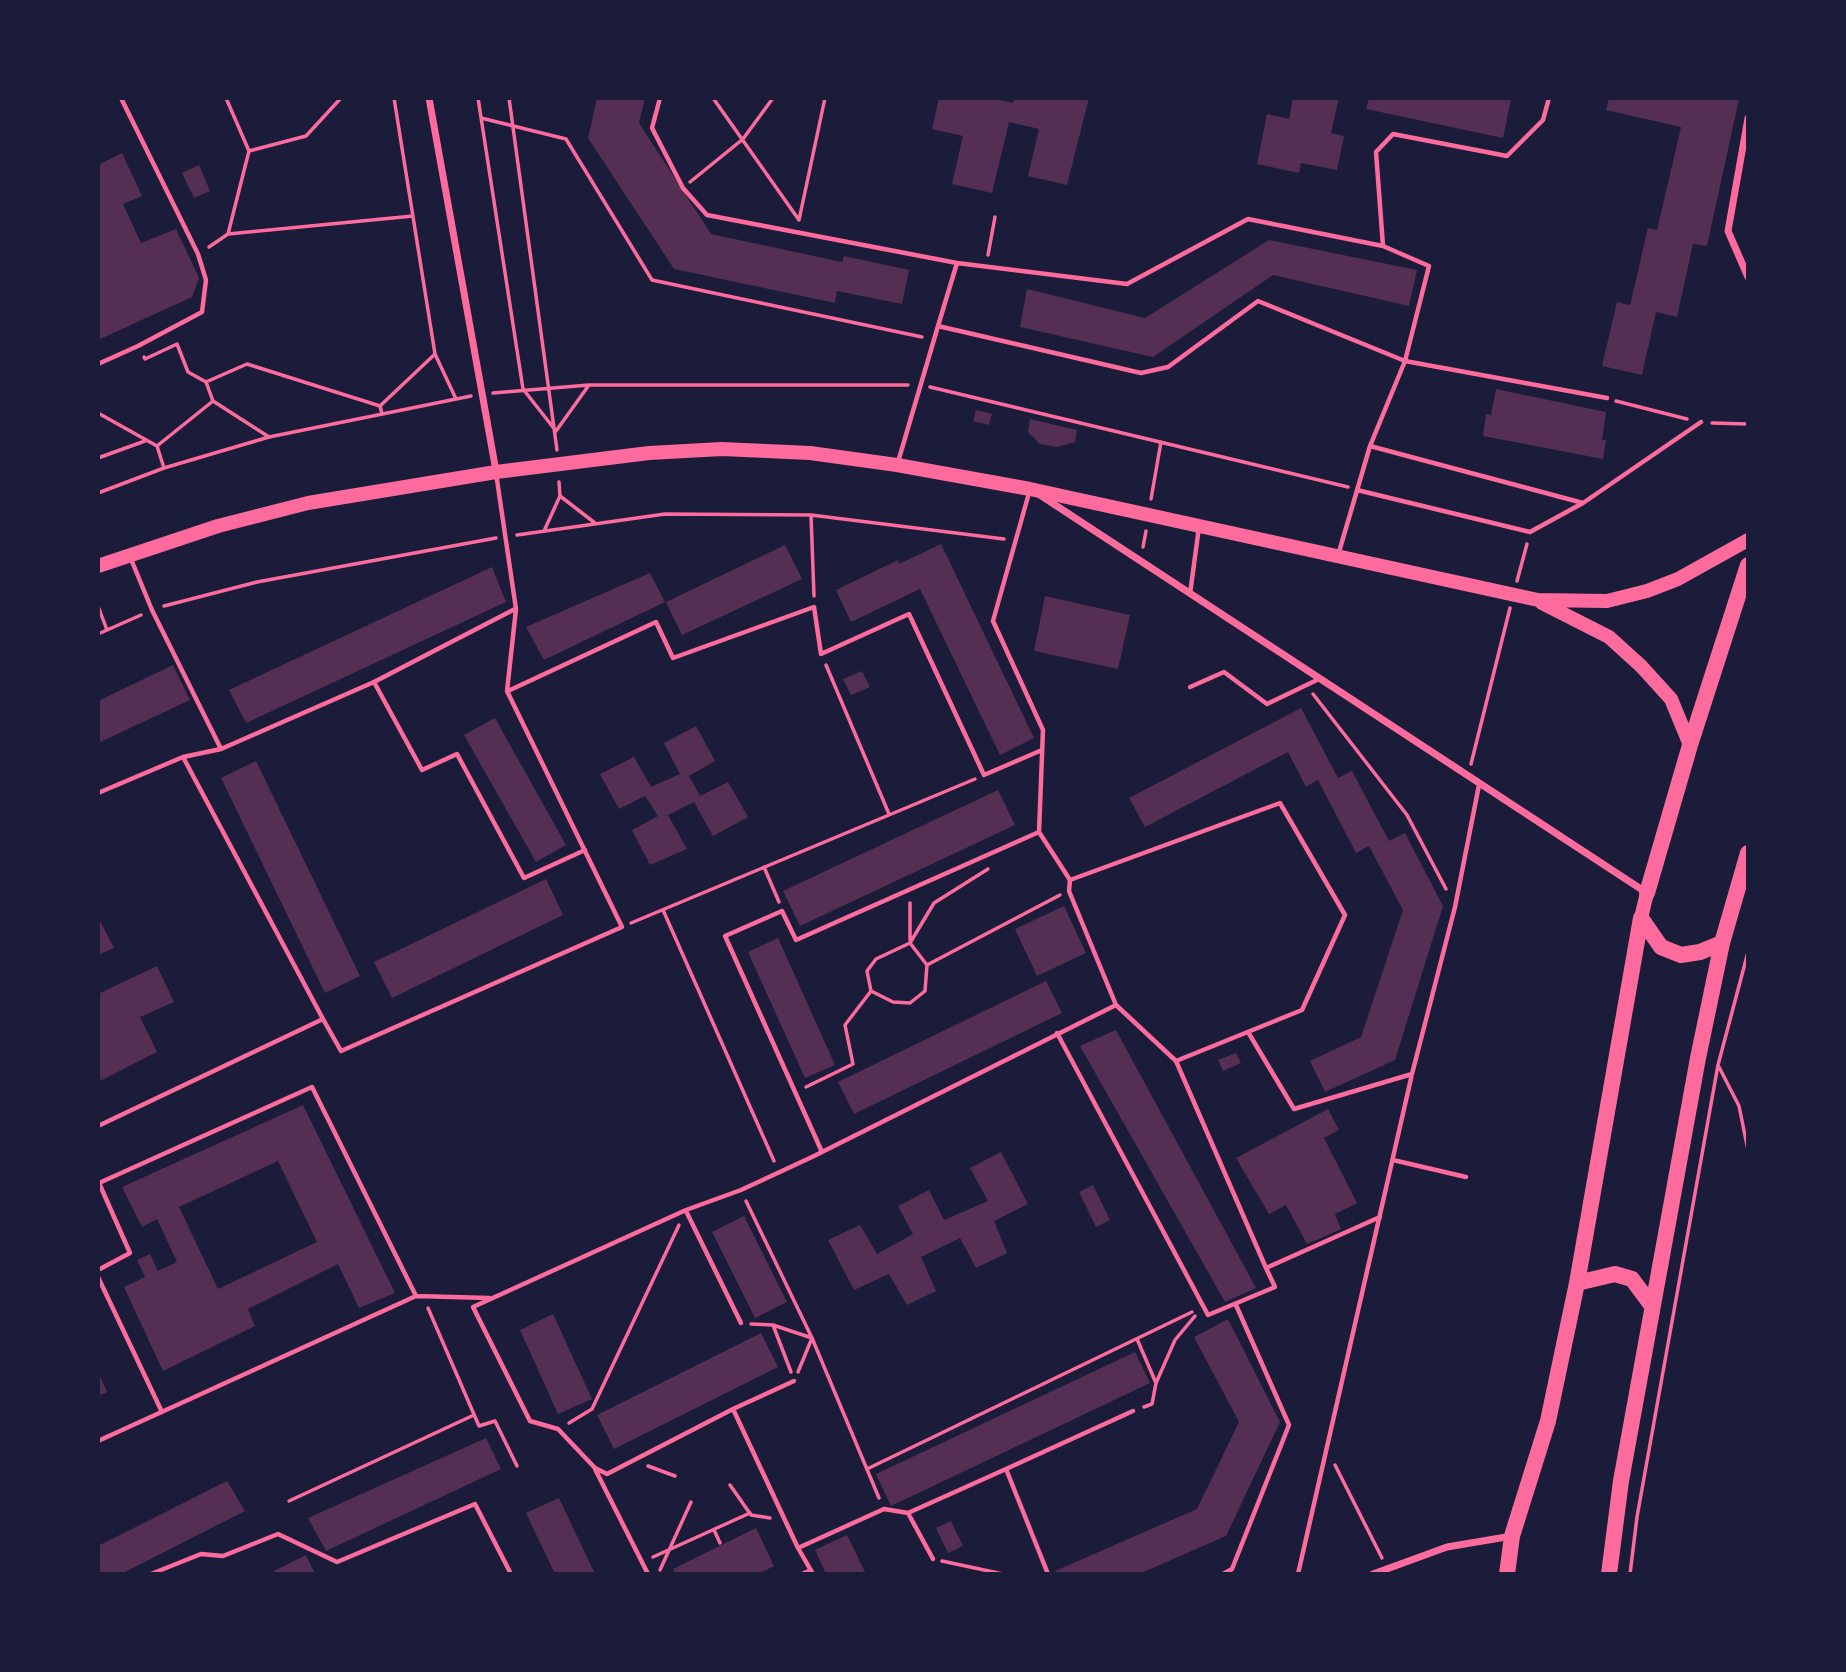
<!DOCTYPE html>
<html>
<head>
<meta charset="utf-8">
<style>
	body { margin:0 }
	#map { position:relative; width:1846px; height:1672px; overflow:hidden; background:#1b1b3a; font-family:Inter,sans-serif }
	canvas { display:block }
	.frame { position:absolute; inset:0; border:100px solid #1b1b3a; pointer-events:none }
</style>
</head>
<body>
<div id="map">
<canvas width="1846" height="1672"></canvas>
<div class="frame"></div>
</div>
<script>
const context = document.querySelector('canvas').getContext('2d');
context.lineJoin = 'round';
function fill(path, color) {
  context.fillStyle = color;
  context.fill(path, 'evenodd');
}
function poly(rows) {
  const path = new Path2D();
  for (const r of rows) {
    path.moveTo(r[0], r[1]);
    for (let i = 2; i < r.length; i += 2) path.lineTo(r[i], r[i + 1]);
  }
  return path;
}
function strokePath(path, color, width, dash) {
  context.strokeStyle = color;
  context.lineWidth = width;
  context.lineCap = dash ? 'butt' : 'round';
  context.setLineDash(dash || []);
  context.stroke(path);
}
const building = poly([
	[597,98,645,98,639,123,711,234,842,262,844,256,909,270,902,304,837,291,835,303,674,269,588,138],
	[939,98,991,98,1013,103,1014,98,1089,98,1067,185,1028,176,1039,129,1009,122,992,193,952,184,963,136,932,129],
	[1293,98,1339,98,1331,133,1344,136,1337,170,1301,163,1299,173,1257,164,1267,114,1289,119],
	[1369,98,1508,98,1511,99,1503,138,1366,109],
	[1609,98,1739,99,1707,246,1693,244,1677,317,1656,312,1642,375,1602,366,1617,302,1630,305,1648,228,1657,230,1681,127,1606,110],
	[122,153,142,196,123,204,141,243,176,229,199,278,192,297,98,340,98,165],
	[199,165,210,191,194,198,182,173],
	[1269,240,1417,270,1409,306,1273,275,1153,357,1020,327,1027,289,1145,318],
	[1496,389,1606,412,1602,440,1606,440,1603,459,1483,436,1486,414,1491,415],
	[976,410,992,414,989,425,973,421],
	[1030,419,1077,430,1075,442,1057,447,1040,444,1028,432],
	[941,544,1034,738,1000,755,920,589,851,622,836,590,898,560,899,564],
	[785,545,802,579,682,635,666,602],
	[492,567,506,602,246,723,229,690],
	[650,573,665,602,544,660,526,627],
	[1045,596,1130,615,1118,669,1034,651],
	[173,665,190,700,98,743,98,701],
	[862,671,870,687,851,695,843,679],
	[1301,708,1338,778,1352,771,1389,841,1405,833,1443,906,1395,1060,1325,1092,1310,1061,1361,1037,1403,910,1369,846,1356,853,1318,780,1306,787,1288,752,1145,827,1129,798],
	[495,718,566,845,536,862,464,735],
	[696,726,715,761,689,776,700,796,728,782,748,817,713,836,694,802,668,815,687,849,650,865,632,830,658,816,645,796,619,809,600,774,634,757,651,787,680,774,664,743],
	[256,761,360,976,325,993,221,778],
	[998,790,1015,825,800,926,783,891],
	[546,879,563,915,392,998,374,962],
	[1064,906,1086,953,1037,976,1015,929],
	[98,917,114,948,98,955],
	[778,938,835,1065,805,1078,748,952],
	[157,966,174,1002,140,1017,157,1052,98,1082,98,994],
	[1046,981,1062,1013,854,1114,838,1082],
	[1116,1030,1256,1288,1225,1302,1080,1046],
	[1236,1053,1241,1063,1223,1071,1218,1060],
	[303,1105,395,1293,359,1308,338,1264,248,1309,255,1326,163,1371,124,1287,145,1277,137,1260,150,1254,158,1271,177,1262,157,1219,142,1227,122,1187],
	[278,1161,317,1242,218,1289,179,1207],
	[1328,1109,1339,1130,1324,1138,1357,1203,1335,1214,1341,1229,1307,1244,1286,1205,1269,1214,1236,1158],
	[1001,1152,1028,1204,994,1221,1007,1253,976,1268,960,1238,921,1257,936,1291,907,1305,889,1274,854,1290,828,1240,860,1225,877,1254,913,1234,898,1206,929,1190,944,1220,988,1201,970,1168],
	[1093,1185,1110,1220,1096,1227,1079,1192],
	[744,1216,787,1302,755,1318,712,1232],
	[553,1314,592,1399,558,1414,520,1330],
	[1228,1319,1280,1422,1226,1536,1139,1574,1056,1574,1055,1571,1197,1509,1239,1422,1194,1337],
	[761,1333,778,1367,614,1449,597,1415],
	[1135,1352,1150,1383,891,1506,876,1474],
	[98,1372,107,1392,98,1396],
	[486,1438,501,1469,326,1551,308,1518],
	[227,1481,245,1511,121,1574,98,1574,98,1546],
	[559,1498,595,1574,555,1574,526,1513],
	[951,1521,963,1546,948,1553,936,1528],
	[756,1528,774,1566,758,1574,675,1574,673,1569],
	[847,1535,866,1574,826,1574,815,1550],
	[306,1555,315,1574,276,1574,274,1571]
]);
const path = poly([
	[478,98,523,389,556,431,589,385],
	[509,98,557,450],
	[713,98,799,220],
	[481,118,566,139,652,280,922,337],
	[249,151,306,136,341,98],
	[690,182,743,139,773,98],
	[799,220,825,98],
	[228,234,413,216],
	[209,247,228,234,249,151,226,98],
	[988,255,995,217],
	[435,354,456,399],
	[144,357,145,359,177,344,188,372,206,382,213,401,269,437],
	[206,382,247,364,380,406],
	[930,387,1348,487],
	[493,393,589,385,908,385],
	[1616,401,1687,419],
	[98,413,157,446],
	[382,414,380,406,435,354,394,98],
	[1712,423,1748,424],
	[98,458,145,441],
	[164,468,157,446,213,401],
	[559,482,560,496,595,523],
	[98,493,164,468,269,437,471,396],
	[1151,499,1161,442],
	[811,515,814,596],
	[544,531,560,496],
	[517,535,665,514,811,515,1004,539],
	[1143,547,1146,531],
	[1517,581,1527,544],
	[98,606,107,630],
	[164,606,257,582,496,538],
	[98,634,141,615],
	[826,665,889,814],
	[1313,694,1407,815,1446,889],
	[1471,764,1510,608],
	[764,867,779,902],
	[910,903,910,940],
	[663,910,774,1161],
	[631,923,975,779],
	[910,943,927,965,925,991,910,1003,893,1002,871,991,867,971,876,959,910,943],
	[910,943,934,903,988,869],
	[927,965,1060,895],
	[1719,1067,1739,1106,1748,1150],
	[806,1087,853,1064,845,1025,871,991],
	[746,1201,812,1338,879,1498],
	[428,1308,479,1426,495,1421,517,1466],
	[751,1324,773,1325,812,1338,798,1372],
	[773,1325,791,1372],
	[1137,1339,1156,1383,1152,1404,1144,1407],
	[1156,1383,1175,1340,1195,1316],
	[569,1423,592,1409,679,1225],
	[1335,1465,1382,1558],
	[648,1466,675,1476],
	[867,1469,1192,1312],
	[730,1485,751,1515,770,1518],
	[289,1501,474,1415],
	[714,1530,720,1543],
	[653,1557,750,1513],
	[942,1561,1003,1574],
	[660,1570,691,1502],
	[1630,1574,1637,1517,1718,1065,1748,952]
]);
const service = poly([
	[660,98,652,128,683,188,707,215,957,263,938,326],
	[957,263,1127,284,1248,219,1383,246],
	[98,364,138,346,202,312,206,280,198,254,121,98],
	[1370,446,1583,503],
	[898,462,938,326,1141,373,1168,367,1258,301,1405,361,1607,398],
	[1357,490,1530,532,1583,503,1701,422],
	[1029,493,993,621,1043,730,1039,832,1070,880,1280,803,1345,915,1302,1010,1176,1061,1266,1268,1380,1217],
	[1339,552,1370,446,1405,361,1429,266,1383,246,1376,152,1393,134,1507,156,1543,120,1549,98],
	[1190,594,1199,527],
	[374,682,422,770,457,754,524,878,585,850],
	[1190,687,1224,672,1267,704,1319,679],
	[508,691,656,622,673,658,814,607,821,654,909,614,984,775,1042,750],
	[221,749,374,682,515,609],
	[98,793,183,757,221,749,152,610,131,559],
	[1070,880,1069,891,1116,1005,1176,1061],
	[323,1019,341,1051,622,927,507,691,516,609,496,473],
	[1248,1032,1294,1109,1412,1074],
	[1057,1033,1208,1315,1275,1287,1266,1268],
	[98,1126,323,1019,183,757],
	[822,1152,725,936,782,911,796,940,1039,832],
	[1393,1160,1466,1177],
	[686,1211,741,1323],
	[98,1270,130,1253,99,1183,312,1087,416,1296],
	[98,1277,162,1412],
	[733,1409,794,1381],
	[98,1441,416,1296,489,1298],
	[595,1469,648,1574],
	[1006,1469,1133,1411],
	[908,1513,933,1559],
	[798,1548,884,1509,908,1513,1006,1469,1048,1574],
	[151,1574,201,1554,223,1556,278,1534,337,1562,475,1504,511,1574],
	[802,1574,811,1570],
	[813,1574,798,1548,733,1409,607,1474,595,1468,558,1429,530,1421,473,1307,686,1210,741,1190,812,1157,1116,1005],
	[1223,1574,1232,1569,1289,1425,1236,1305],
	[1298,1574,1412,1074,1455,907,1479,785]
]);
const minor = poly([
	[429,98,496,471],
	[1748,118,1728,231,1748,277],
	[1040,495,1647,893],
	[1373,1574,1447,1547,1512,1536]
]);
const secondary = poly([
	[98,566,218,526,308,503,496,472,649,453,722,449,810,453,897,465,1030,489,1538,600,1607,601,1647,591,1678,579,1748,540],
	[1542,603,1609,637,1641,666,1671,699,1690,745],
	[1641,918,1647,893]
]);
const primary = poly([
	[1647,893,1690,745,1748,565],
	[1641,918,1661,947,1681,955,1700,952,1722,943],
	[1577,1283,1615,1274,1632,1279,1652,1306],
	[1507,1574,1512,1536,1548,1421,1577,1283,1641,918],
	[1609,1574,1621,1481,1698,1058,1722,943,1748,853]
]);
fill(building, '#542f53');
strokePath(path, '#ff6b9d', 3.5);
strokePath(service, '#ff6b9d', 4.5);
strokePath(minor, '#ff6b9d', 7);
strokePath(secondary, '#ff6b9d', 14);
strokePath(primary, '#ff6b9d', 16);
</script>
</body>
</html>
